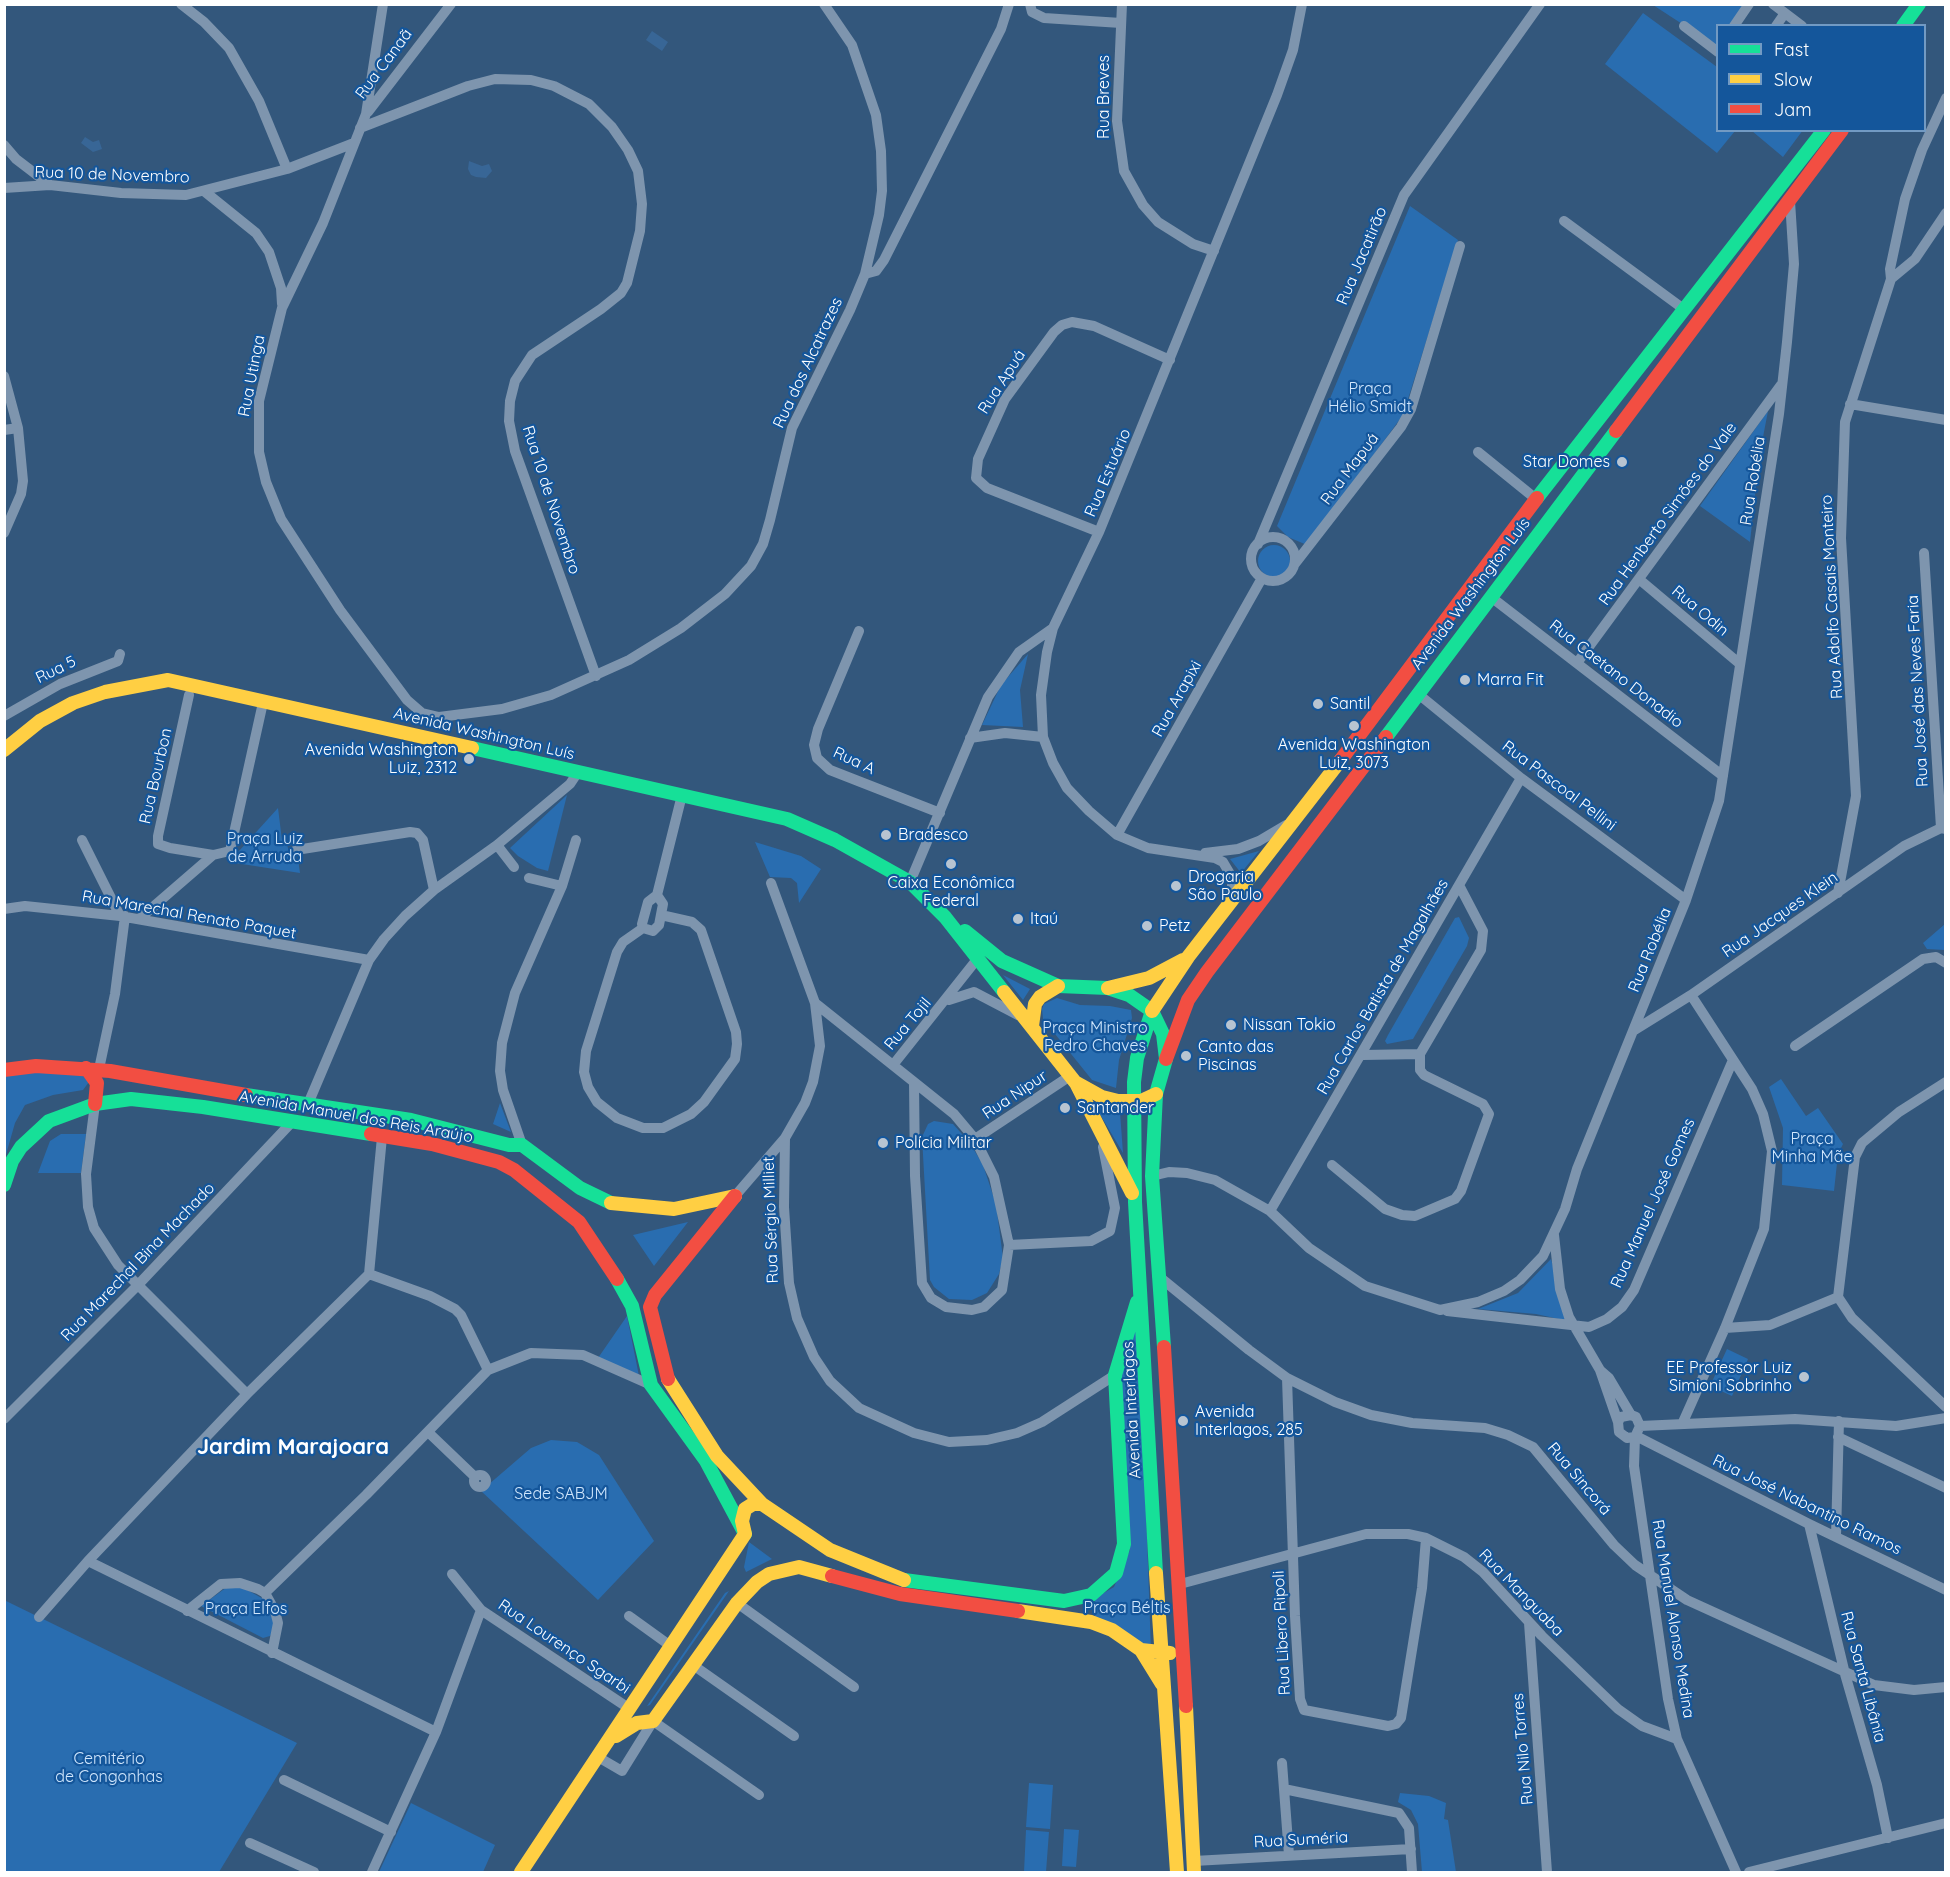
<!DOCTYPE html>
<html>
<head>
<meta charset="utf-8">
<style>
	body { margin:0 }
	#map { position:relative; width:1950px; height:1877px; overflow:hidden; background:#33577c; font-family:Quicksand,sans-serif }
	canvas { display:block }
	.frame { position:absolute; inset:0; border:6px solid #fff; pointer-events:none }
	.legend { position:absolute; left:1716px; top:24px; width:210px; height:108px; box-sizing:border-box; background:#14569b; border:2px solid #729ac3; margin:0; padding:8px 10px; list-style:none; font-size:18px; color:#fff }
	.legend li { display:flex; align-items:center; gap:12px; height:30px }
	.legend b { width:30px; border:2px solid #729ac3 }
</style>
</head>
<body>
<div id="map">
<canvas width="1950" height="1877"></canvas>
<div class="frame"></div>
<ul class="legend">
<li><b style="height:8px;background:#16e098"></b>Fast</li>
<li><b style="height:8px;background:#ffcf43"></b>Slow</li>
<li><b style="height:8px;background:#f24e42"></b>Jam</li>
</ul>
</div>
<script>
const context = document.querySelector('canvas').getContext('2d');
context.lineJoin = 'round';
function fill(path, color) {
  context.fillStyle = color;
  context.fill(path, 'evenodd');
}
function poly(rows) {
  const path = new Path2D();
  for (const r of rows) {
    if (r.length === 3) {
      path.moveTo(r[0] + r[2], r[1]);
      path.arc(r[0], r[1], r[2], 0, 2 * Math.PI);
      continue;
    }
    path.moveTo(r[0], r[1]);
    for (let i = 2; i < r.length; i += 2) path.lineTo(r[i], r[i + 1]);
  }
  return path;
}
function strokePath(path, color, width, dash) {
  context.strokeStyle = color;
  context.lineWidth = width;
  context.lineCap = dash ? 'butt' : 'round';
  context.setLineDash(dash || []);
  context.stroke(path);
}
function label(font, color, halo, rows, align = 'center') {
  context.font = font + ' Quicksand,sans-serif';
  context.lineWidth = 4.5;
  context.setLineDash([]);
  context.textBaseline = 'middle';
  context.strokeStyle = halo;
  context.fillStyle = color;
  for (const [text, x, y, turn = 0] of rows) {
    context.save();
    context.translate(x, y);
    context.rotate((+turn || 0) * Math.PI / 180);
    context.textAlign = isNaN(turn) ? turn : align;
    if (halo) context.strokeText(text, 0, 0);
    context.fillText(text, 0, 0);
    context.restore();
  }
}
const green = poly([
	[1653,5,1745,5,1730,25,1718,26,1716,46],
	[1643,13,1717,67,1718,130,1735,131,1717,153,1605,64],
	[1803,130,1783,157,1752,131,1752,130],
	[1410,206,1458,240,1403,415,1307,545,1288,537,1277,526],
	[1768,411,1759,458,1750,542,1700,506],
	[1274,561,16],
	[1028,654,1020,690,1023,727,982,725,1001,685],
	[567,795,548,871,537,868,518,856,510,848],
	[278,808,282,840,287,843,290,860,298,859,300,873,229,862],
	[755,842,801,856,821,869,799,903,797,883,791,878,770,877],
	[1259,851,1241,873,1230,859],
	[1459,917,1469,938,1467,946,1413,1039,1387,1044,1385,1041,1388,1035,1455,918],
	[1945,924,1945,950,1927,949,1923,943],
	[1003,975,1030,989,1023,1000],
	[1057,998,1080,1005,1110,1006,1131,1010,1132,1018,1119,1060,1116,1088,1092,1080,1043,1019,1042,1009,1044,1004],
	[24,1069,82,1075,89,1082,83,1090,53,1095,25,1105,15,1123,5,1158,5,1077],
	[1781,1079,1806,1116,1818,1108,1843,1144,1838,1154,1834,1191,1782,1185,1783,1128,1769,1087],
	[1098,1102,1120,1112,1123,1153,1095,1106],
	[500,1103,511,1132,493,1124],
	[934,1121,953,1124,970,1143,983,1165,996,1204,1003,1258,999,1274,987,1293,972,1300,949,1299,934,1287,930,1280,922,1137,928,1124],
	[61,1134,86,1134,81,1173,38,1173,50,1141],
	[688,1222,654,1266,633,1235],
	[1551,1259,1568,1321,1536,1314,1478,1309,1518,1293],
	[1139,1310,1151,1651,1095,1619,1095,1598,1114,1587,1130,1550,1119,1376],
	[627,1316,639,1376,598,1358],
	[1727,1349,1748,1359,1732,1396,1710,1386],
	[551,1440,577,1442,599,1455,654,1541,598,1600,481,1491,531,1448],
	[749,1542,772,1559,746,1572,744,1567],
	[240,1586,267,1601,275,1628,270,1636,263,1638,201,1606,227,1587],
	[729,1591,650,1705,647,1706,725,1593],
	[4,1600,297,1743,219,1872,5,1872],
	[1029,1783,1053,1785,1050,1829,1026,1827],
	[1400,1793,1429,1796,1446,1803,1444,1819,1448,1820,1456,1872,1422,1872,1418,1824,1411,1810,1398,1802],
	[411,1803,495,1845,483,1872,379,1872],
	[1064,1829,1079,1830,1076,1867,1062,1866],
	[1026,1830,1049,1832,1046,1872,1024,1872]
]);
const water = poly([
	[652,31,668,42,662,51,646,40],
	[85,137,93,142,99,140,102,149,93,152,81,143],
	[469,161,482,166,489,164,492,171,486,178,476,177,471,175,468,169]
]);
const street = poly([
	[181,4,204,22,229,48,259,101,287,169],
	[383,4,366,114,323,223,282,308,259,401,259,452,266,482,281,519,340,610,407,700,422,713,439,717,502,709,551,695,629,660,681,628,725,594,751,566,763,544,770,520,792,428,850,310,865,274,879,215,882,191,881,151,876,115,852,45,824,4],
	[1030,4,1032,12,1044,18,1121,23],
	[1122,4,1117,121,1124,171,1143,205,1158,222,1193,244,1214,251],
	[1773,4,1802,26],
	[1684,26,1718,52],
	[1734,26,1749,4],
	[1776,26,1785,13],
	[368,112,451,4],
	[360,128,468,86,495,79,531,80,554,86,589,104,612,127,628,150,638,171,642,204,640,231,627,283,621,293,601,309,532,355,515,381,510,401,509,421,515,451,596,676],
	[4,145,16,159,50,185],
	[4,188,50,185,121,193,186,195,287,169,354,143],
	[204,191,256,233,269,252,281,288,282,304],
	[1564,221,1685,310],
	[865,274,876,271,884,260,1001,29,1009,4],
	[1891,279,1915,259,1946,213],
	[4,376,18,428,23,481,21,494,4,533],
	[1850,404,1946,420],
	[4,430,18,428],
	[1478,452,1536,499],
	[1099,532,987,488,976,478,978,459,1005,399,1054,332,1062,325,1072,322,1094,326,1170,360],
	[1273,559,22],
	[1258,544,1404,195,1540,4],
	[1924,553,1941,828],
	[1294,565,1401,427,1411,409,1460,246],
	[1640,580,1740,664],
	[1491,597,1723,776],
	[1053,628,1047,652,1041,695,1043,737,1053,763,1067,788,1089,811,1117,835,1148,848,1215,858,1223,862,1233,879,1230,899],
	[859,631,818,729,814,745,817,758,830,770,940,813],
	[1577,663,1781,385],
	[1417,693,1521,778,1686,900],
	[189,695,158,836,158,844,170,848,213,855,230,851,262,707],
	[4,716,60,684,118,661,120,654],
	[970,738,1005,733,1043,737],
	[1117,835,1262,578],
	[82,840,120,916],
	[497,845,514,867],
	[296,850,410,832,417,833,423,840,434,890],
	[1205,853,1238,849,1259,841,1286,825],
	[529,878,562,886],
	[910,882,988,697,1019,652,1053,628,1099,532,1277,95,1293,50,1302,4],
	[1838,893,1856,796,1841,538,1845,422,1891,279,1890,269,1905,199,1922,150,1946,98],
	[657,895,682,795],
	[657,895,663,904,659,925,653,931,643,928,642,924,648,902,657,895],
	[4,909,25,906,120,916,369,960],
	[139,919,213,855],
	[643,928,623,942,617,952,586,1051,584,1072,588,1087,597,1102,617,1118,643,1128,663,1128,691,1114,704,1102,735,1059,737,1044,736,1032,701,930,692,922,661,915],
	[949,1000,974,992,1018,1015],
	[815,1003,914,1082],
	[1633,1031,1691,995,1904,846,1941,828,1946,829],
	[1795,1046,1923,959,1936,957,1946,963],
	[1363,1055,1420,1054,1481,950,1483,931,1459,885],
	[893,1065,978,958],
	[99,1069,115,994,125,916],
	[914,1082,954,1114,975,1139,994,1177,1009,1245,1002,1290,984,1307,972,1310,946,1307,931,1298,922,1283,915,1176,914,1082],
	[1946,1082,1899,1112,1862,1143,1855,1157,1838,1297,1852,1318,1946,1407],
	[95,1104,86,1174,88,1207,94,1228,118,1265,247,1394],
	[308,1104,369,960,384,939,405,916,434,890,497,845,570,784,578,772],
	[785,1138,784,1207,789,1283,797,1318,814,1357,830,1381,859,1408,914,1433,949,1442,987,1440,1017,1433,1042,1422,1115,1375],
	[975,1139,1070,1076],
	[522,1145,503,1090,500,1071,502,1043,515,993,562,886,576,840],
	[1332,1165,1385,1209,1402,1215,1415,1216,1455,1199,1461,1191,1489,1114,1483,1104,1424,1075,1420,1070,1420,1054],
	[1152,1176,1169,1172,1187,1173,1215,1180,1270,1211,1309,1248,1365,1286,1440,1310,1478,1302,1504,1291,1520,1280,1543,1256,1565,1209,1577,1169,1686,900,1719,801,1779,414,1787,342,1794,264,1790,201],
	[735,1196,785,1138,805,1103,813,1082,820,1046,815,1003,771,883],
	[1270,1211,1521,778],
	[1554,1235,1560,1289,1569,1317,1600,1370,1618,1422],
	[1009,1245,1091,1241,1110,1231,1115,1208,1103,1147],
	[369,1274,430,1296,455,1309,461,1315,488,1370],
	[1157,1275,1249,1350,1287,1378,1335,1402,1371,1415,1412,1423,1485,1428,1508,1435,1533,1447,1614,1545,1635,1565,1687,1600,1874,1685,1914,1690,1946,1687],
	[1447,1311,1589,1327,1607,1319,1622,1307,1634,1290,1733,1060],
	[1725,1328,1770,1325,1838,1297],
	[1601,1371,1609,1378,1631,1415],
	[1287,1378,1295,1616,1300,1699,1304,1710,1388,1726,1396,1724,1401,1718,1422,1588,1426,1538],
	[4,1419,137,1286,291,1123],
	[1683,1422,1725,1328,1764,1229,1772,1151,1763,1114,1752,1089,1691,995],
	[1640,1426,1795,1419,1896,1426,1946,1418],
	[428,1432,475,1477],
	[1636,1436,1809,1524,1946,1590],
	[1635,1437,1627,1438,1619,1432,1618,1422,1621,1417,1631,1415,1636,1417,1640,1426,1635,1437,1634,1466,1668,1699,1677,1739,1736,1872],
	[1838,1437,1946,1488],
	[480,1481,6],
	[1809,1524,1845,1674,1877,1785,1888,1838],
	[1836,1536,1839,1421],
	[88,1561,436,1732],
	[452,1574,481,1610,630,1709],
	[1180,1584,1366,1534,1408,1534,1426,1538,1464,1557,1483,1572,1542,1636,1618,1709,1642,1726,1677,1739],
	[265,1593,366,1495,488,1370,531,1353,583,1355,651,1385],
	[737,1603,854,1687],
	[187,1611,221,1584,240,1583,258,1589,265,1593,275,1611,278,1623,272,1653],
	[629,1616,672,1647],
	[39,1617,88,1561,247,1394,369,1274,382,1137],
	[1529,1623,1547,1872],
	[693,1665,794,1736],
	[598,1757,622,1771,653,1721,759,1795],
	[1282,1763,1289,1855],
	[284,1780,391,1832],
	[1284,1789,1399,1813,1409,1828,1412,1872],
	[250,1843,314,1872],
	[1194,1861,1411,1849],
	[372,1872,436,1732,481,1610],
	[1749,1872,1946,1823]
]);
const fast = poly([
	[1903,26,1919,4],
	[1537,498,1824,130],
	[1386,737,1616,431],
	[472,748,787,819,835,840,910,882,945,917,1004,992],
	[965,931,1002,961,1058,986,1108,988,1129,995,1152,1011,1163,1034,1166,1059,1156,1094,1152,1176,1164,1347],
	[1152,1011,1137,1058,1134,1082,1135,1202,1156,1573],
	[246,1095,411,1120,509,1145,522,1145,580,1188,611,1203],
	[4,1185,12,1161,21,1147,49,1121,95,1104,131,1099,203,1107,371,1134],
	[617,1279,632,1306,651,1385,706,1461,745,1534],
	[904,1580,1064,1601,1091,1595,1116,1573,1124,1544,1115,1375,1137,1302]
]);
const slow = poly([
	[4,750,40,721,73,703,105,692,168,680,472,748],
	[1108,988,1149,978,1183,960],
	[1004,992,1075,1082,1102,1097,1118,1101,1141,1101,1156,1094],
	[1152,1011,1188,957,1340,761],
	[1032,1026,1035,1004,1040,997,1058,986],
	[1076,1083,1132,1193],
	[611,1203,674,1209,735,1196],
	[668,1379,717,1456,762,1504,830,1550,904,1580],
	[1156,1573,1177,1872],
	[1018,1611,1091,1622,1112,1630,1141,1650,1162,1684],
	[1141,1650,1170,1653],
	[1186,1706,1194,1872],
	[653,1721,737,1603,757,1582,769,1574,799,1567,832,1576],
	[616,1736,637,1723,653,1721],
	[521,1872,745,1534,742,1521,745,1509,753,1504,762,1504]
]);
const jam = poly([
	[1616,431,1842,130],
	[1340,761,1537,498],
	[1166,1059,1188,1000,1207,972,1386,737],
	[86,1068,97,1083,95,1104],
	[4,1070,36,1066,110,1071,246,1095],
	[371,1134,432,1144,499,1162,514,1170,579,1222,617,1279],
	[1164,1347,1186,1706],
	[668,1379,650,1307,655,1295,735,1196],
	[832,1576,900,1594,1018,1611]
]);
const markers = [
	[1622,462,6,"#b8c4d1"],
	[1465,680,6,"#b8c4d1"],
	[1318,704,6,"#b8c4d1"],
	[1354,726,6,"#b8c4d1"],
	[469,759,6,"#b8c4d1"],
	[886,835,6,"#b8c4d1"],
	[951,864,6,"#b8c4d1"],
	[1176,886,6,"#b8c4d1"],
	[1018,919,6,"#b8c4d1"],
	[1147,926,6,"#b8c4d1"],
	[1231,1025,6,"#b8c4d1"],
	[1186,1056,6,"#b8c4d1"],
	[1065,1108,6,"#b8c4d1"],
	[883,1143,6,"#b8c4d1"],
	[1804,1377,6,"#b8c4d1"],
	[1183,1421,6,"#b8c4d1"]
];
const streetNames = [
	["Rua Canaã",384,64,-53],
	["Rua Breves",1104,97,-90],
	["Rua 10 de Novembro",112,175,2],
	["Rua Jacatirão",1362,256,-67],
	["Rua dos Alcatrazes",808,363,-65],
	["Rua Utinga",252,376,-79],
	["Rua Apuá",1002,382,-57],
	["Rua Mapuá",1350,469,-53],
	["Rua Estuário",1108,473,-67],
	["Rua Robélia",1753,481,-81],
	["Rua 10 de Novembro",551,500,72],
	["Rua Henberto Simões do Vale",1668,514,-54],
	["Avenida Washington Luís",1471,594,-53],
	["Rua Adolfo Casais Monteiro",1832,597,-93],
	["Rua Odin",1700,611,40],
	["Rua 5",56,670,-26],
	["Rua Caetano Donadio",1616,674,38],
	["Rua José das Neves Faria",1918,691,-93],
	["Rua Arapixi",1177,699,-61],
	["Avenida Washington Luís",484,734,13],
	["Rua A",854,761,25],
	["Rua Bourbon",156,776,-77],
	["Rua Pascoal Pellini",1559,786,37],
	["Rua Marechal Renato Paquet",189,915,10],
	["Rua Jacques Klein",1780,915,-35],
	["Rua Robélia",1650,950,-68],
	["Rua Carlos Batista de Magalhães",1383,987,-60],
	["Rua Tojil",908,1024,-50],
	["Rua Nipur",1015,1095,-34],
	["Avenida Manuel dos Reis Araújo",356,1117,10],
	["Rua Manuel José Gomes",1653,1203,-66],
	["Rua Sérgio Milliet",771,1220,-92],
	["Rua Marechal Bina Machado",138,1262,-46],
	["Avenida Interlagos",1132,1410,-93],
	["Rua Sincorá",1579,1479,50],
	["Rua José Nabantino Ramos",1807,1505,26],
	["Rua Manguaba",1521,1593,46],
	["Rua Manuel Alonso Medina",1673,1619,81],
	["Rua Libero Ripoli",1282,1633,-93],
	["Rua Lourenço Sgarbi",564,1647,34],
	["Rua Santa Libânia",1863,1677,75],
	["Rua Nilo Torres",1523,1749,-95],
	["Rua Suméria",1301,1840,-3]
];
const parkNames = [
	["Praça",1370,389],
	["Hélio Smidt",1370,407],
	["Praça Luiz",265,839],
	["de Arruda",265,857],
	["Praça Ministro",1095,1028],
	["Pedro Chaves",1095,1046],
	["Praça",1812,1139],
	["Minha Mãe",1812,1157],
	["Sede SABJM",561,1494],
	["Praça Béltis",1127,1608],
	["Praça Elfos",246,1609],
	["Cemitério",109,1759],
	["de Congonhas",109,1777]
];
const poiNames = [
	["Star Domes",1610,462,"right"],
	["Marra Fit",1477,680],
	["Santil",1330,704],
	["Avenida Washington",1354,745,"center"],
	["Luiz, 3073",1354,763,"center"],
	["Avenida Washington",457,750,"right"],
	["Luiz, 2312",457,768,"right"],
	["Bradesco",898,835],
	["Drogaria",1188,877],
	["São Paulo",1188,895],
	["Caixa Econômica",951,883,"center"],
	["Federal",951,901,"center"],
	["Itaú",1030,919],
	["Petz",1159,926],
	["Nissan Tokio",1243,1025],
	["Canto das",1198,1047],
	["Piscinas",1198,1065],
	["Santander",1077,1108],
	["Polícia Militar",895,1143],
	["EE Professor Luiz",1792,1368,"right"],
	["Simioni Sobrinho",1792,1386,"right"],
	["Avenida",1195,1412],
	["Interlagos, 285",1195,1430]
];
const districtNames = [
	["Jardim Marajoara",293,1447]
];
fill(green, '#296db0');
fill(water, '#386696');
strokePath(street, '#7e95ae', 10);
strokePath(fast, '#16e098', 14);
strokePath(slow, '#ffcf43', 14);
strokePath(jam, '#f24e42', 14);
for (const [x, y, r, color] of markers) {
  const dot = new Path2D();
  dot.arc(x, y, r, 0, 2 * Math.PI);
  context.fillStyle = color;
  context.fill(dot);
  strokePath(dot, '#14569b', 2);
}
label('16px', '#fff', '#14569b', streetNames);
label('16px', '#d1e7fd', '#14569b', parkNames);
label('16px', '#fff', '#14569b', poiNames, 'left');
label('bold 22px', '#fff', '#14569b', districtNames);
</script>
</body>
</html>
